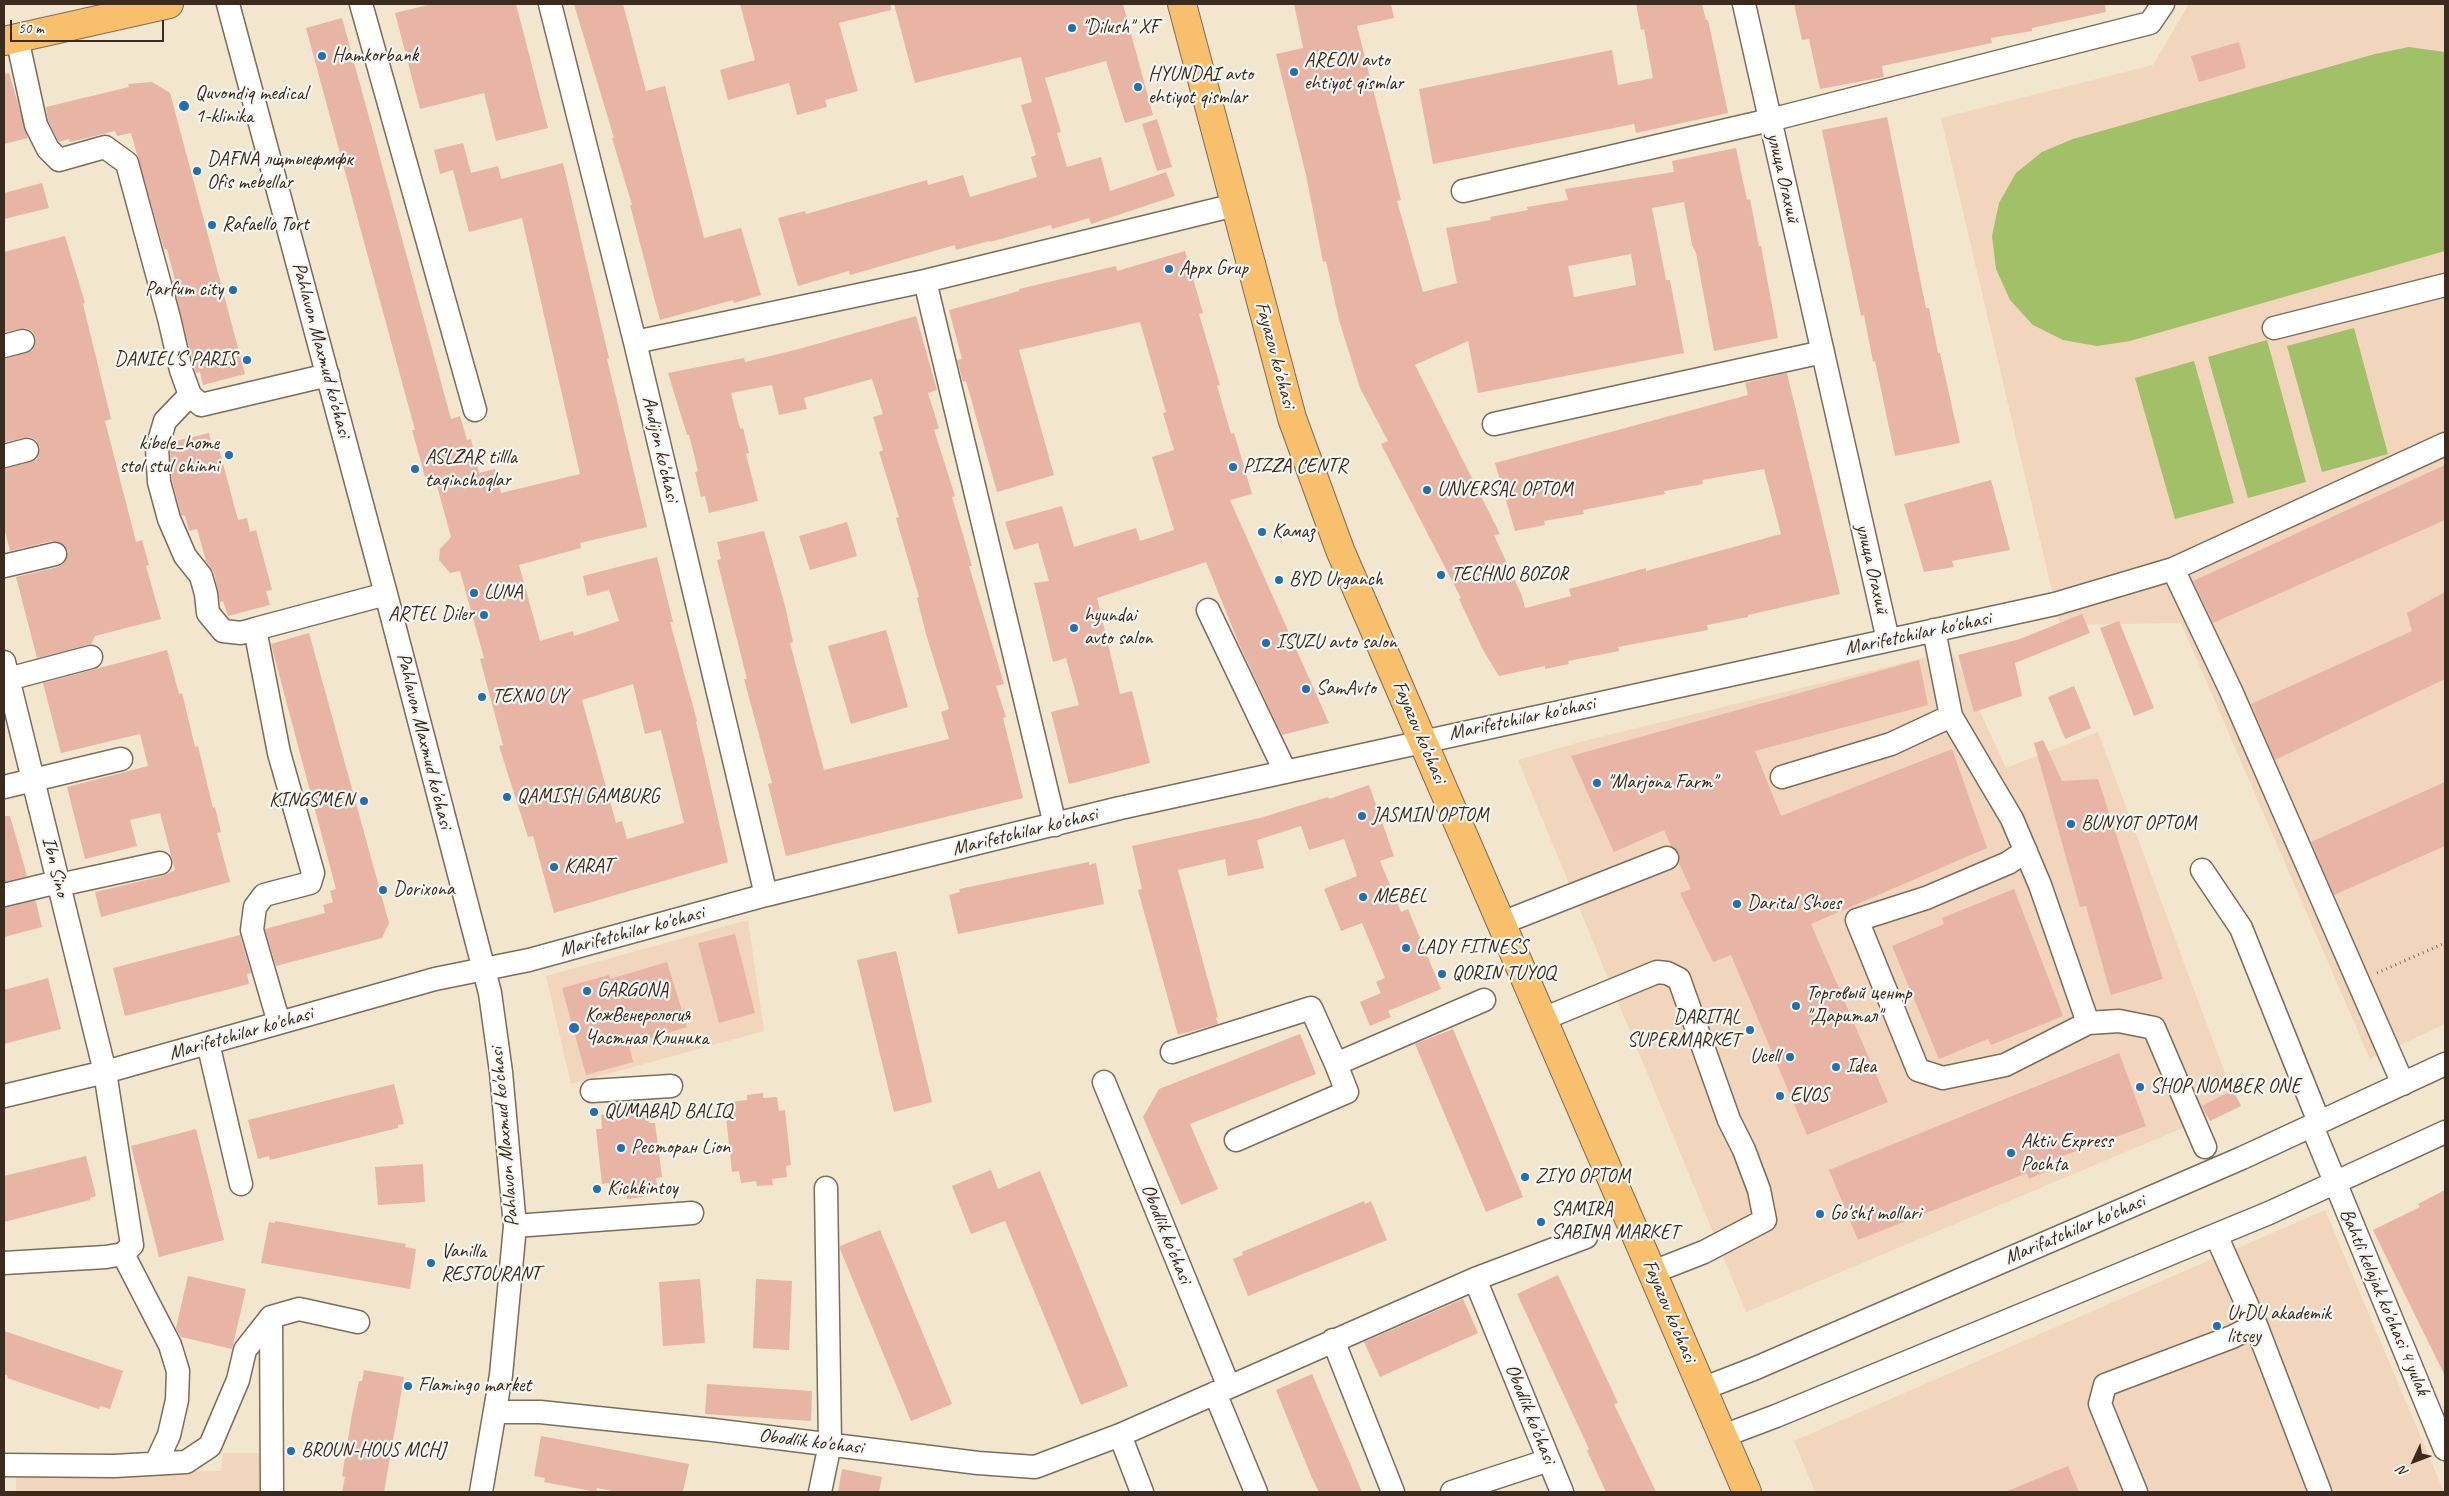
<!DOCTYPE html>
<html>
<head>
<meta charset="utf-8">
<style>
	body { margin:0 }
	#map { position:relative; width:2449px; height:1496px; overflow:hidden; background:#f2e6ce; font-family:Caveat,sans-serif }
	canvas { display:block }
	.frame { position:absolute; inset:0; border:5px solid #3b2a1e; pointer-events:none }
	.north { position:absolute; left:2389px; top:1436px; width:50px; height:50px; -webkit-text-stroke:4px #f6f6f2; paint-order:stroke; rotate:227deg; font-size:14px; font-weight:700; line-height:20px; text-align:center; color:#3b2a1e }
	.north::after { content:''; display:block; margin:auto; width:18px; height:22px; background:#3b2a1e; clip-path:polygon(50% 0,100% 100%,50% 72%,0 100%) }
	.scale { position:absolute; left:10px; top:20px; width:154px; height:22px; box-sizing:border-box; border:2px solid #3b2a1e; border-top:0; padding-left:6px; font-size:15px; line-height:18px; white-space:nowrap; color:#3b2a1e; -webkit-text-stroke:4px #f6f6f2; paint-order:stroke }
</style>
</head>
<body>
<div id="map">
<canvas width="2449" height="1496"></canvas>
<div class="frame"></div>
<div class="north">N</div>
<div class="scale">50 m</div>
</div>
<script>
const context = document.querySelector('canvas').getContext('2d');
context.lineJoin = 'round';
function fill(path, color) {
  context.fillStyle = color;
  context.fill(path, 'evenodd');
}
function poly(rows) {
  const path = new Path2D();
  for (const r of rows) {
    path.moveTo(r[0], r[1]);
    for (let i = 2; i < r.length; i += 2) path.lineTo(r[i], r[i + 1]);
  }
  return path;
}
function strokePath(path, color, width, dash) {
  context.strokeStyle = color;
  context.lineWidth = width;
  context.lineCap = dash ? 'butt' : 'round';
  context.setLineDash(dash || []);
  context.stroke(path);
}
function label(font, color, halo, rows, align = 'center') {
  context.font = font + ' Caveat,sans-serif';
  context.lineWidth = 4.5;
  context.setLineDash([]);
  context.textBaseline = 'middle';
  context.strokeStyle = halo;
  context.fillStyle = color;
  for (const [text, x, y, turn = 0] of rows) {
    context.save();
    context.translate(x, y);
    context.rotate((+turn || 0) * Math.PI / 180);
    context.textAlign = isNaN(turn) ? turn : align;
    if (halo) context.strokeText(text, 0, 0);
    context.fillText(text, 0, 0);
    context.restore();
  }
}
const built = poly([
	[2189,4,2445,4,2445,1024,2370,1059,2181,623,2060,625,1941,118,2153,65],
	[1952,651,2006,768,2098,732,2237,1105,1746,1312,1518,760,1580,742],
	[748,920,764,1031,571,1084,546,976],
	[2325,1210,2444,1492,1815,1492,1794,1441],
	[223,1453,264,1453,265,1492,16,1492,16,1472,221,1471]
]);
const green = poly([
	[2409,47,2445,52,2445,251,2130,341,2097,346,2063,340,2033,325,2010,300,1996,269,1992,236,1999,203,2016,173,2042,152,2073,139,2375,54],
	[2354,328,2388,454,2322,472,2287,346],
	[2267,340,2306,482,2248,498,2208,357],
	[2194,361,2234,503,2175,519,2135,378]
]);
const building = poly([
	[432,4,516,4,548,128,496,141,484,93,420,109,395,13],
	[574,4,623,4,646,91,665,86,704,238,741,228,761,295,734,303,733,300,660,320,630,205,632,205,612,138,614,138],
	[740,4,891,4,891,10,839,23,858,91,825,100,827,107,797,115,789,83,728,100,720,70,755,60],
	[894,4,1123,4,1153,115,1125,123,1106,61,1045,78,1061,132,1057,133,1067,167,1101,157,1110,191,1166,172,1175,196,1091,224,1089,218,1052,229,1051,225,990,242,989,241,956,250,955,245,850,275,849,271,798,286,778,218,805,211,806,214,927,180,928,185,963,175,970,197,1037,177,1031,157,1036,155,1021,105,1032,102,1021,57,915,83],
	[1294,4,1391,4,1394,18,1357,26,1401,200,1397,201,1423,292,1457,283,1446,228,1491,220,1490,217,1528,210,1527,207,1568,200,1565,189,1674,172,1672,161,1736,148,1747,200,1750,199,1759,246,1761,246,1778,338,1714,351,1696,253,1692,245,1684,202,1652,208,1666,280,1670,280,1684,353,1478,393,1468,341,1415,365,1500,534,1494,535,1522,596,1525,608,1571,596,1569,589,1646,568,1646,571,1781,534,1764,469,1702,480,1703,484,1664,491,1665,494,1583,510,1584,514,1544,521,1545,525,1515,531,1495,463,1748,395,1745,383,1787,373,1840,594,1748,615,1748,617,1707,625,1708,630,1618,647,1619,651,1568,661,1569,664,1545,669,1545,666,1499,676,1483,650,1459,599,1461,598,1381,444,1388,441,1360,388,1339,320,1326,261,1323,262,1306,175,1276,54,1303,48],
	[1631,254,1636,285,1574,297,1568,266],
	[1636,4,1702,4,1706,20,1708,20,1728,113,1636,133,1634,124,1433,164,1419,89,1612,50,1618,85,1653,78,1644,29,1641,30],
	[1794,4,2105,4,2106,12,2032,28,2032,31,1991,38,1992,43,1882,66,1884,77,1820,89,1809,39,1802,40],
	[342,18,451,419,460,416,467,440,471,439,479,473,495,469,501,493,580,474,522,218,469,232,453,170,440,174,434,150,463,143,471,173,498,166,501,179,563,163,609,358,607,359,647,527,580,543,581,548,519,565,540,641,573,631,574,636,619,621,609,590,587,596,583,576,657,557,673,622,670,622,697,721,696,722,728,862,554,913,533,836,528,837,499,746,503,745,480,659,484,658,460,571,450,573,439,560,440,549,451,537,434,475,425,477,412,430,415,430,306,28],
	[633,684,645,734,661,730,684,823,627,839,622,821,616,823,582,700],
	[2239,42,2246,68,2199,82,2191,56],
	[9,73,28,138,4,144,4,74],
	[152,82,170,93,245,374,203,385,200,372,196,373,194,366,172,281,175,280,167,249,164,249,131,133,117,136,115,131,70,142,69,139,59,142,48,121,46,107,129,87,128,84],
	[1887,117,1926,308,1929,308,1938,353,1940,353,1960,443,1895,456,1875,361,1873,362,1864,315,1861,316,1822,130],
	[1157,119,1172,167,1157,171,1142,124],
	[42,183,49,208,4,219,4,193],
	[65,236,85,303,83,304,111,419,105,421,136,542,142,540,149,565,146,566,161,619,95,636,91,644,37,658,16,577,58,567,64,563,68,551,64,545,52,541,10,551,4,527,4,469,36,460,39,454,40,447,36,440,30,437,4,442,4,359,32,351,35,345,36,338,32,331,26,328,4,332,4,252],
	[1185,251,1203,313,1199,314,1220,385,1217,386,1231,434,1234,433,1252,494,1230,500,1329,723,1282,735,1239,644,1206,562,1097,598,1120,694,1132,691,1150,763,1069,784,1051,712,1079,705,1066,658,1053,662,1034,583,1049,581,1038,543,1014,550,1005,522,1062,506,1074,547,1136,528,1140,541,1174,530,1152,457,1174,450,1163,413,1166,412,1140,322,1019,350,1054,475,997,492,966,381,963,382,957,360,962,359,949,310,1019,291,1019,289,1116,266,1117,271],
	[916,316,937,390,928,393,939,428,934,430,955,496,952,497,972,566,969,566,1004,684,996,686,1006,717,1003,718,1023,798,786,856,768,784,772,783,744,679,747,679,717,560,721,559,717,542,764,531,785,606,793,642,790,643,824,770,949,739,941,712,949,709,926,634,917,598,919,597,896,518,899,517,879,452,883,450,873,417,883,414,872,379,804,398,807,409,779,415,772,385,731,393,740,429,743,428,749,453,746,454,758,501,709,513,705,496,701,497,695,472,698,471,689,435,687,435,668,373,744,358,745,362,799,349],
	[209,433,212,447,218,445,238,520,247,518,250,532,256,530,272,590,266,591,270,605,228,616,223,601,220,602,214,572,206,561,197,529,189,531,185,516,181,515,172,480,170,450,172,442],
	[2445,465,2445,520,2213,623,2193,581],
	[1991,480,2010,550,1952,561,1954,567,1924,572,1904,504],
	[847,522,857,556,810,570,799,536],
	[2445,592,2445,679,2275,760,2251,704,2412,631,2407,613],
	[2082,614,2090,633,2015,663,2022,696,1974,712,1958,655,2020,639],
	[2119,621,2154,708,2134,716,2100,628],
	[886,630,908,707,851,724,828,646],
	[309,633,389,923,382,938,276,966,265,929,325,913,323,905,333,902,330,891,336,889,271,644],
	[167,650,179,694,182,693,195,747,198,746,213,808,215,807,221,832,217,833,230,882,101,917,95,892,163,876,175,870,160,813,130,820,137,846,85,859,67,787,148,766,140,734,61,753,43,683],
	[1919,660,1928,705,1755,751,1781,816,1952,749,1987,848,1811,924,1888,1102,1807,1135,1731,955,1713,962,1680,893,1691,889,1679,863,1679,853,1671,846,1664,830,1614,852,1571,756],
	[2074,686,2091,728,2065,739,2048,697],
	[2043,740,2062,781,2098,779,2163,979,2111,995,2086,906,2080,907,2034,743],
	[2445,782,2445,846,2334,895,2311,842],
	[1369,785,1394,856,1380,861,1401,912,1408,909,1441,989,1388,1011,1391,1017,1370,1026,1360,1002,1381,993,1376,982,1385,978,1362,923,1341,931,1324,889,1357,876,1344,839,1309,850,1301,826,1257,840,1264,868,1228,876,1225,859,1178,870,1218,1017,1216,1018,1218,1024,1178,1035,1138,890,1142,889,1132,846,1260,818,1328,797,1329,799],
	[4,816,10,816,27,876,4,882],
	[1089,862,1089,865,1096,863,1104,904,958,934,949,895,960,892,959,889],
	[2014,889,2063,1016,1991,1045,1988,1039,1939,1059,1892,946,1944,924,1942,918],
	[33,901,36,902,42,927,4,937,4,908],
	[735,934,755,1013,719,1023,698,943],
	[240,935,251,973,247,974,249,984,125,1016,113,968],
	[896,951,932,1102,894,1112,857,960],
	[667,962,687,1027,629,1045,633,1062,586,1075,562,988,609,975,610,979],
	[48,978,61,1029,4,1044,4,990],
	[1453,1029,1523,1197,1486,1212,1415,1044],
	[1300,1034,1316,1074,1190,1124,1218,1189,1181,1205,1143,1117,1159,1089],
	[2119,1053,2146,1126,2046,1162,2047,1171,2029,1179,2027,1173,1858,1240,1829,1170],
	[394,1084,404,1124,398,1125,398,1128,270,1160,269,1156,258,1159,248,1120],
	[2233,1090,2241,1106,2210,1121,2202,1106],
	[763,1093,763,1098,777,1097,779,1111,785,1110,791,1165,786,1166,787,1177,772,1179,773,1185,757,1186,756,1181,741,1183,739,1171,732,1172,726,1117,732,1117,730,1102,747,1100,747,1095],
	[633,1105,633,1111,647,1109,649,1123,655,1123,662,1177,656,1178,658,1190,642,1191,643,1197,627,1199,626,1193,611,1195,609,1183,602,1184,596,1129,602,1129,601,1115,617,1112,617,1107],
	[196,1129,224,1240,159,1257,131,1146],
	[86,1156,96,1196,90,1198,90,1200,4,1222,4,1176],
	[423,1164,425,1202,378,1205,375,1167],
	[991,1170,998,1189,1040,1171,1128,1386,1081,1405,1005,1221,971,1234,952,1186],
	[2445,1190,2445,1376,2373,1230,2420,1207,2418,1204],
	[1364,1201,1365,1204,1371,1201,1387,1240,1248,1296,1233,1259,1243,1255,1242,1252],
	[275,1221,406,1244,405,1247,416,1249,410,1289,261,1263,269,1222,275,1223],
	[880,1230,952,1404,911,1421,840,1249,840,1246],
	[1558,1275,1618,1403,1614,1404,1656,1492,1606,1492,1587,1451,1589,1449,1517,1294],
	[188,1276,246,1289,232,1349,181,1337,176,1328],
	[700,1279,705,1343,663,1346,659,1282],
	[756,1279,792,1281,789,1350,753,1348],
	[1463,1299,1478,1333,1380,1377,1364,1342],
	[4,1331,123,1371,110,1409,100,1406,99,1409,7,1378,8,1376,4,1374],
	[364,1370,404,1377,384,1492,342,1492,345,1477,342,1476,352,1414,359,1381,362,1381],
	[1312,1374,1362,1492,1319,1492,1312,1478,1276,1390],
	[707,1384,812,1391,811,1421,705,1414],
	[541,1436,689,1464,683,1492,618,1492,597,1488,596,1492,544,1482,545,1478,534,1476],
	[2068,1466,2079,1492,2005,1492],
	[842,1469,882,1477,879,1492,838,1492]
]);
const path = poly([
	[2377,973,2445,943]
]);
const minor = poly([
	[228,4,386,594,490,993,501,1072,515,1226,501,1375,481,1492],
	[361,4,475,410],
	[550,4,635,342,766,895],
	[1744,4,1888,640],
	[17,38,36,125,48,149,59,160,105,147,127,163,169,318,181,370,190,395,201,405,328,375],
	[1463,191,1770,120,2150,23,2163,4],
	[925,281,1055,825],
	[2274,328,2445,285],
	[635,342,925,281,1235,205],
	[4,346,23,341],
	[190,395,165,421,157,448,159,482,169,519,185,556,201,576,206,594,208,613,223,631,241,633,255,629],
	[1494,424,1823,352],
	[4,456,27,450],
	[4,566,55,554],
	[2173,569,2231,691,2403,1084],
	[1208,610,1285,771],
	[1934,630,1951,716],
	[4,662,105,1072,132,1245,123,1254,106,1257,4,1263],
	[8,679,91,657],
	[1782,777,1891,744,1951,716,2012,819,2040,885,2088,1023,2119,1021,2154,1028,2205,1147],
	[4,787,121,759],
	[2026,851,2008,863,1926,898,1857,920,1918,1070,1943,1078,2005,1065,2088,1023],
	[2202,870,2241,928,2319,1122],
	[59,885,160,863],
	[4,895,58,882],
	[1502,923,1667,858],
	[1543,1019,1657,972,1667,973,1679,979,1729,1120,1744,1150,1759,1190,1765,1220,1704,1252,1653,1272],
	[279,1023,252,930,255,907,264,895,310,883,313,873,279,753,255,629,386,594],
	[208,1043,241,1184],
	[1172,1052,1311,1008,1336,1064,1484,1000],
	[1104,1082,1229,1387],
	[592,1091,671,1086],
	[4,1096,105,1072,435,979,529,960,766,895,1120,808,2055,604,2173,569,2445,444],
	[2312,1126,2445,1449],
	[1236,1140,1347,1092,1336,1064],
	[515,1226,692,1213],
	[123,1254,170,1345,178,1371,177,1400,169,1435,156,1463],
	[1475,1279,1562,1492],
	[271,1317,272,1492],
	[2256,1325,2320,1492],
	[1333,1340,1393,1492],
	[1702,1389,1756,1368,2242,1158,2445,1064],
	[1215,1393,1256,1492],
	[495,1412,540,1412,713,1430,978,1463,1035,1467,1120,1435,1475,1279,1586,1237],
	[1120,1435,1142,1492],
	[1723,1436,1776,1416,2269,1213,2445,1132],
	[4,1465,114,1466,186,1462,210,1446,238,1380,245,1350,271,1317,299,1309,358,1322],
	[820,1492,830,1444,826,1188],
	[1452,1492,1549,1460],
	[2136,1492,2100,1404,2105,1385,2232,1337,2256,1325,2216,1235]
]);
const major = poly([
	[1182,4,1292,418,1340,550,1747,1492],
	[4,41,169,4]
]);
const markers = [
	[1072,28,5,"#1f6fb2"],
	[322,56,5,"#1f6fb2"],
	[1294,72,5,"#1f6fb2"],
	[1138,87,5,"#1f6fb2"],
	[184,106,6,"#1f6fb2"],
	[197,171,5,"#1f6fb2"],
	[212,225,5,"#1f6fb2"],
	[1169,269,5,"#1f6fb2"],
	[233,290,5,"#1f6fb2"],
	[247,360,5,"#1f6fb2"],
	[229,455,5,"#1f6fb2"],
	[1233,467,5,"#1f6fb2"],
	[415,469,5,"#1f6fb2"],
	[1427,490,5,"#1f6fb2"],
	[1262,532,5,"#1f6fb2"],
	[1441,575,5,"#1f6fb2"],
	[1279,580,5,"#1f6fb2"],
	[474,593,5,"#1f6fb2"],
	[484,615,5,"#1f6fb2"],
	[1074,628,5,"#1f6fb2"],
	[1266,643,5,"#1f6fb2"],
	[1306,689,5,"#1f6fb2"],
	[482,697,5,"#1f6fb2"],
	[1597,783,5,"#1f6fb2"],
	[507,797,5,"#1f6fb2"],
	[364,801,5,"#1f6fb2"],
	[1362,816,5,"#1f6fb2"],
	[2071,824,5,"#1f6fb2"],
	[554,867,5,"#1f6fb2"],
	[383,890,5,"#1f6fb2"],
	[1363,897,5,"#1f6fb2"],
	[1737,904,5,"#1f6fb2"],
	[1406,948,5,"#1f6fb2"],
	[1442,974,5,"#1f6fb2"],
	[587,991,5,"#1f6fb2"],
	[1796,1006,5,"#1f6fb2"],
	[574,1028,6,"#1f6fb2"],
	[1750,1030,5,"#1f6fb2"],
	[1790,1057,5,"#1f6fb2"],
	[1836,1067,5,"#1f6fb2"],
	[2140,1087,5,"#1f6fb2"],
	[1780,1096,5,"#1f6fb2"],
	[594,1112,5,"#1f6fb2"],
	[621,1148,5,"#1f6fb2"],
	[2011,1153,5,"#1f6fb2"],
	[1525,1177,5,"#1f6fb2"],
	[597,1189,5,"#1f6fb2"],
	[1820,1214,5,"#1f6fb2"],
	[1541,1222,5,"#1f6fb2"],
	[431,1263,5,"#1f6fb2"],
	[2217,1326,5,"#1f6fb2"],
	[408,1386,5,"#1f6fb2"],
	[291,1451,5,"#1f6fb2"]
];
const poiNames = [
	["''Dilush'' XF",1082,28],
	["Hamkorbank",332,56],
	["AREON avto",1304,61],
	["ehtiyot qismlar",1304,84],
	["HYUNDAI avto",1148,75],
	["ehtiyot qismlar",1148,98],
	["Quvondiq medical",195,94],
	["1-klinika",195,117],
	["DAFNA лщтыефмфк",207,160],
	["Ofis mebellar",207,183],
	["Rafaello Tort",222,225],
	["Appx Grup",1179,269],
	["Parfum city",223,290,"right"],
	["DANIEL'S PARIS",237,360,"right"],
	["kibele_home",219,444,"right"],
	["stol stul chinni",219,467,"right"],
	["ASLZAR tillla",425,458],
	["taqinchoqlar",425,481],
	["PIZZA CENTR",1243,467],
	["UNVERSAL OPTOM",1437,490],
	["Камаз",1272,532],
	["TECHNO BOZOR",1451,575],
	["BYD Urganch",1289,580],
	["LUNA",484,593],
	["ARTEL Diler",474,615,"right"],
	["hyundai",1084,616],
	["avto salon",1084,639],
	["ISUZU avto salon",1276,643],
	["SamAvto",1316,689],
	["TEXNO UY",492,697],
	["\"Marjona Farm\"",1607,783],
	["QAMISH GAMBURG",517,797],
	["KINGSMEN",354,801,"right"],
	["JASMIN OPTOM",1372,816],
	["BUNYOT OPTOM",2081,824],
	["KARAT",564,867],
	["Dorixona",393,890],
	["MEBEL",1373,897],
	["Darital Shoes",1747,904],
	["LADY FITNESS",1416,948],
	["QORIN TUYOQ",1452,974],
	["GARGONA",597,991],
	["Торговый центр",1806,994],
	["\"Даритал\"",1806,1017],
	["КожВенерология",585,1016],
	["Частная Клиника",585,1039],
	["DARITAL",1740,1018,"right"],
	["SUPERMARKET",1740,1041,"right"],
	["Ucell",1780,1057,"right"],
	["Idea",1846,1067],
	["SHOP NOMBER ONE",2150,1087],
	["EVOS",1790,1096],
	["QUMABAD BALIQ",604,1112],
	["Aktiv Express",2021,1142],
	["Pochta",2021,1165],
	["Ресторан Lion",631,1148],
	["ZIYO OPTOM",1535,1177],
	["Kichkintoy",607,1189],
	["SAMIRA",1551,1210],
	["SABINA MARKET",1551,1233],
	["Go'sht mollari",1830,1214],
	["Vanilla",441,1252],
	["RESTOURANT",441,1275],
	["UrDU akademik",2227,1314],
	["litsey",2227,1337],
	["Flamingo market",418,1386],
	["BROUN-HOUS MCHJ",301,1451]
];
const streetNames = [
	["улица Огахий",1783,178,77],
	["Pahlavon Maxmud ko'chasi",321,350,75],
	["Fayazov ko'chasi",1275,355,75],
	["Andijon ko'chasi",660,449,77],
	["улица Огахий",1872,569,77],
	["Marifetchilar ko'chasi",1918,634,-12],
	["Marifetchilar ko'chasi",1522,719,-12],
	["Fayazov ko'chasi",1419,732,67],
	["Pahlavon Maxmud ko'chasi",424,741,76],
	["Marifetchilar ko'chasi",1025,832,-14],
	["Ibn Sino",55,867,76],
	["Marifetchilar ko'chasi",632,932,-15],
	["Marifetchilar ko'chasi",241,1034,-16],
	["Pahlavon Maxmud ko'chasi",505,1137,-95],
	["Marifatchilar ko'chasi",2075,1230,-23],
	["Obodlik ko'chasi",1166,1234,68],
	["Bahtli kelajak ko'chasi 4 yulak",2384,1302,67],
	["Fayazov ko'chasi",1669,1311,67],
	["Obodlik ko'chasi",1530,1414,68],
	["Obodlik ko'chasi",811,1442,7]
];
fill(built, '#f1d5bd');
fill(green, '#a2c068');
fill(building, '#e8b4a6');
strokePath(minor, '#7b6c5c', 25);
strokePath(major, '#7b6c5c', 30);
strokePath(path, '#7b6c5c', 3, [1, 4]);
strokePath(minor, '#fff', 22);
strokePath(major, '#f8bf6c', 28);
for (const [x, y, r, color] of markers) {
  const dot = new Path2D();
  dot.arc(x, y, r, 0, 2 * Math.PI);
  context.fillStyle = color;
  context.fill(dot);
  strokePath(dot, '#f6f6f2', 2);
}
label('20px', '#3b2a1e', '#f6f6f2', poiNames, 'left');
label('20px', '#3b2a1e', '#f6f6f2', streetNames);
</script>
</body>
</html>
